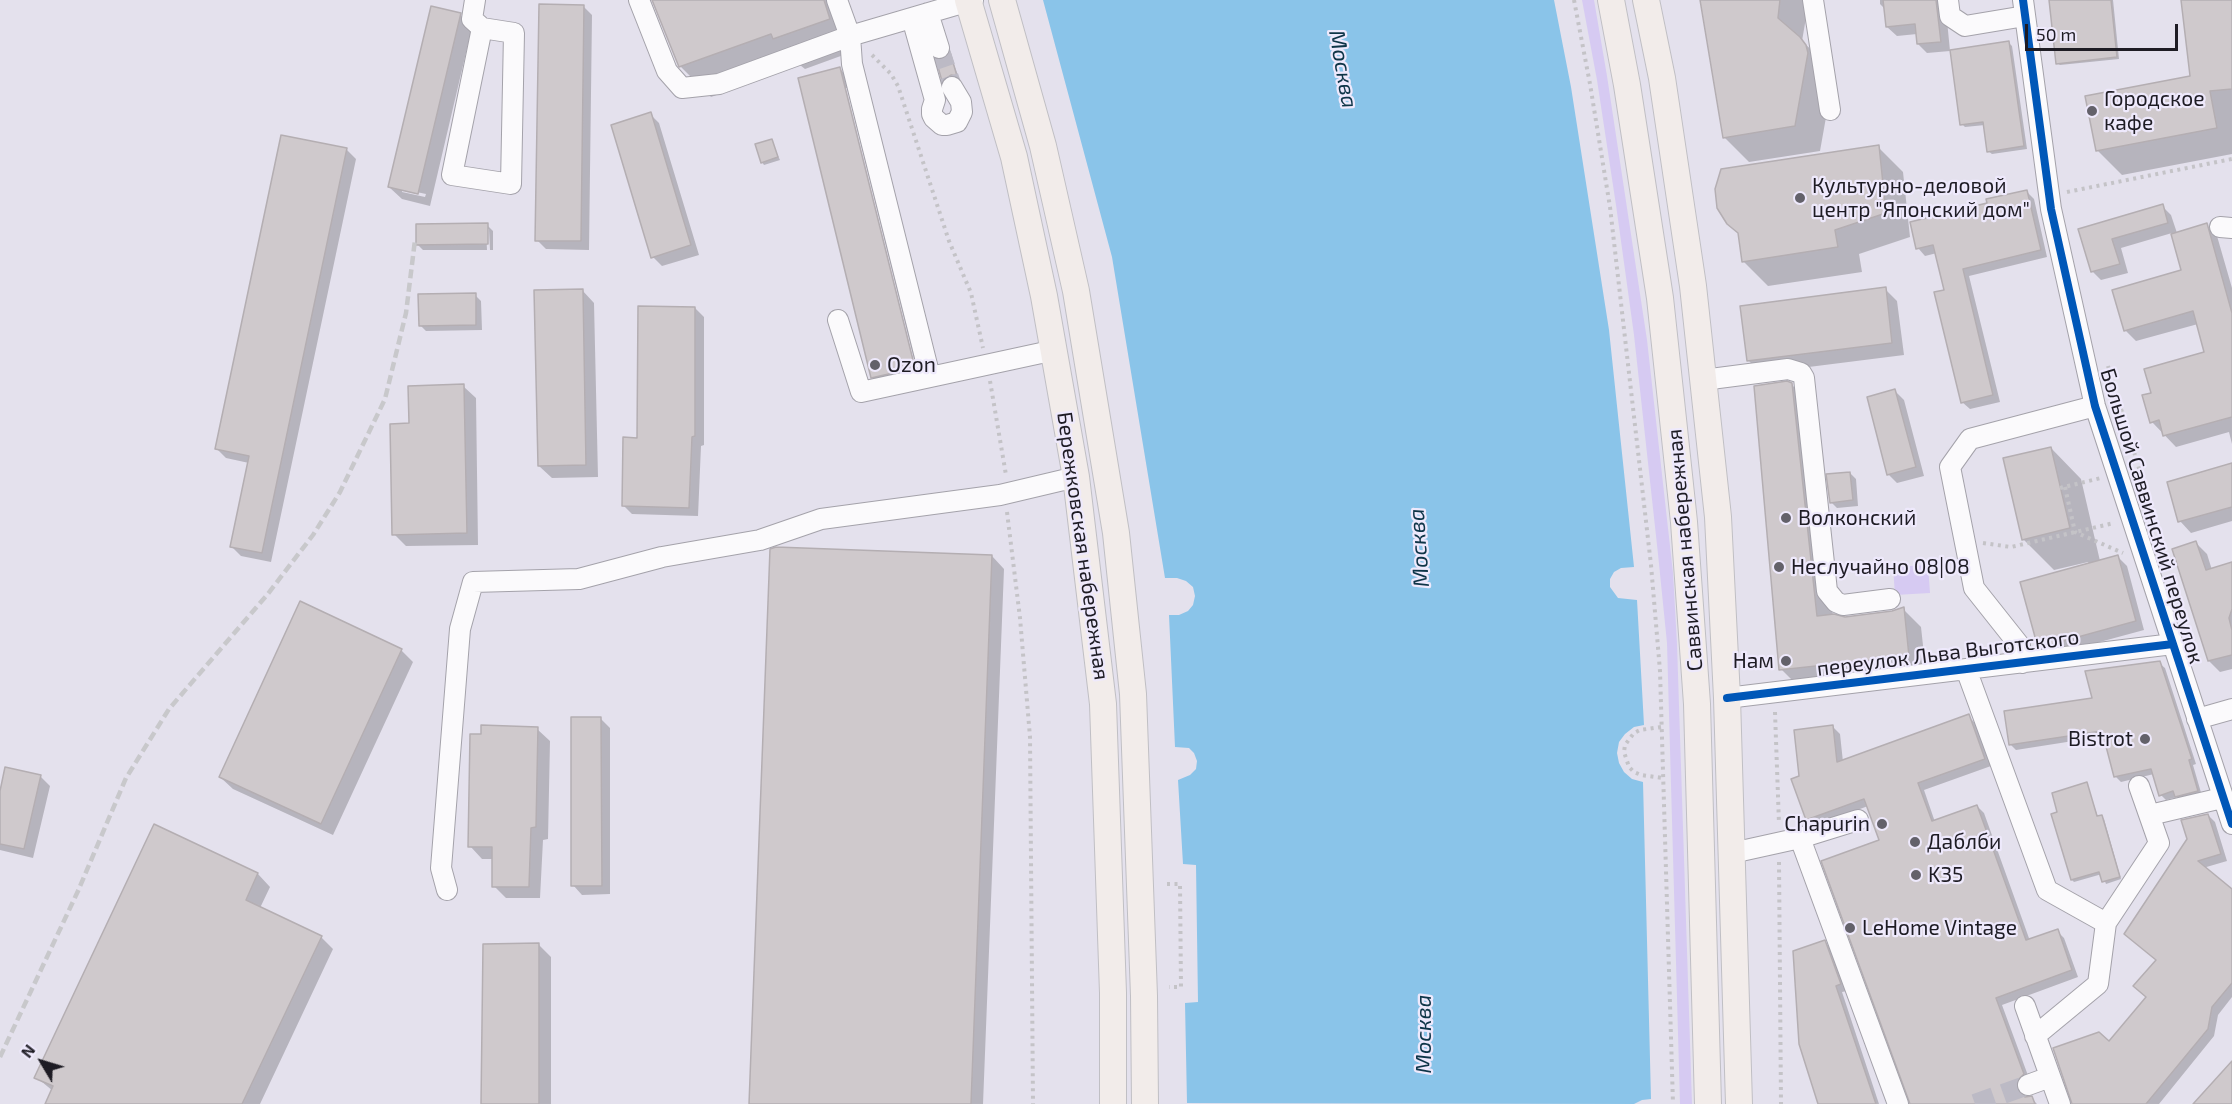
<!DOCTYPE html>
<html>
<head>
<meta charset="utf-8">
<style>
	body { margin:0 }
	#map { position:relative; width:2232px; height:1104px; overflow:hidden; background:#e4e1ed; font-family:"Exo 2",sans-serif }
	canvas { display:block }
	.north { position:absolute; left:12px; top:1032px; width:60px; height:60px; -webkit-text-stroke:4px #eee9fc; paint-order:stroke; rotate:308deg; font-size:16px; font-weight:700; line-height:24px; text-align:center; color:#1e1c24 }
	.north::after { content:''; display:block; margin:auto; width:21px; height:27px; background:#1e1c24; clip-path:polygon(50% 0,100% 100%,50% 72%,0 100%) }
	.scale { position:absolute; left:2025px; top:24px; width:153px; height:27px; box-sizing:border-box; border:3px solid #1e1c24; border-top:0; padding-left:8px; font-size:18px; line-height:21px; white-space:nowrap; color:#1e1c24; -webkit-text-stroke:4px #eee9fc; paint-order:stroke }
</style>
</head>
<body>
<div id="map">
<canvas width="2232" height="1104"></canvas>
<div class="north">N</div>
<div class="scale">50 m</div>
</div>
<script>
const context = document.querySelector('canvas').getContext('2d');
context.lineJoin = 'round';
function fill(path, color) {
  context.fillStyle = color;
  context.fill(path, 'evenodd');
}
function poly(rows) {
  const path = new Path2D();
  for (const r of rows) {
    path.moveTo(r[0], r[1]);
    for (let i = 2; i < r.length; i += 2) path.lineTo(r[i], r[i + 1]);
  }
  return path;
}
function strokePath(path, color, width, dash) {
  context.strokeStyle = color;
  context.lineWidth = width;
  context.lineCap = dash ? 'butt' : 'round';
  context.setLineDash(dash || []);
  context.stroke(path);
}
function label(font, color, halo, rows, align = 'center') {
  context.font = font + ' "Exo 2",sans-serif';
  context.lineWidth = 4.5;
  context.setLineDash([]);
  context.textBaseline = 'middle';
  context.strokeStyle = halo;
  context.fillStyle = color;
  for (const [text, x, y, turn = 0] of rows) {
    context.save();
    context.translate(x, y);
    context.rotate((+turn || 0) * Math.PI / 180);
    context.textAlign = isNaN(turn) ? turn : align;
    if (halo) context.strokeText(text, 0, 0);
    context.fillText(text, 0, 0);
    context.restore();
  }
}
const green = poly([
	[1582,0,1594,0,1607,76,1647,340,1673,573,1677,644,1692,1104,1680,1104,1667,643,1658,554,1634,335,1616,205,1597,80],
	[1928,565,1930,593,1895,595,1893,567]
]);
const water = poly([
	[1043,0,1554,0,1571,87,1609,330,1634,567,1621,568,1614,572,1610,579,1610,587,1618,598,1637,600,1644,725,1634,727,1625,734,1619,742,1617,753,1619,763,1624,772,1632,779,1643,782,1651,1099,1642,1100,1634,1104,1187,1103,1185,1003,1198,1002,1196,865,1183,864,1178,780,1190,775,1196,769,1197,761,1194,753,1189,748,1175,747,1169,615,1179,615,1188,611,1193,605,1195,596,1193,587,1186,581,1177,578,1165,578,1112,257]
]);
const shadow = poly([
	[652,0,843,0,860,49,805,69,800,65,711,97,680,66],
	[1701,0,1809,0,1802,41,1822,60,1833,78,1820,151,1749,162,1724,137],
	[1880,0,1945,0,1950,51,1927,53,1918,44,1917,34,1897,36,1887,27,1886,10,1880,4],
	[2051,0,2113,0,2119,59,2060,65,2057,63],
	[2182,0,2232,0,2232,154,2122,175,2098,151,2191,77],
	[583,6,592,15,589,250,546,249,537,240],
	[460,15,472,27,430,206,402,199,389,187],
	[402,189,426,194,425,197,402,192],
	[2009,43,2012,46,2027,149,1992,154,1988,151,1985,125,1965,127,1962,124],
	[950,54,959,78,954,77,946,82,943,80,944,61],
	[840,69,858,87,932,386,891,395,873,377],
	[844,88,847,88,918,375,915,376],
	[650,114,659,123,699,255,662,266,653,257],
	[771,141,780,160,764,165,762,162],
	[1878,147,1903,172,1910,237,1859,254,1862,272,1768,286,1743,261,1740,235,1728,223],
	[347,150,356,159,271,562,241,556,231,546,249,463,226,458,217,449],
	[2026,191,2034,199,2047,257,1969,276,2000,402,1970,409,1962,402,1946,291,1937,253,1925,256,1918,248,1989,204],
	[2162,206,2171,215,2177,233,2206,225,2217,236,2232,288,2232,444,2229,432,2176,447,2152,422,2206,353,2198,324,2136,341,2125,330,2183,271,2172,233,2121,248,2128,273,2101,280,2092,271,2080,230],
	[487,225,493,231,493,250,490,250,489,229,486,229,487,250,423,250,417,244],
	[1885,289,1897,301,1904,355,1761,373,1749,361],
	[582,290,594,303,598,477,552,478,539,466],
	[475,295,481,301,482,330,426,331,420,325],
	[695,308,704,317,704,445,701,446,698,516,632,514,623,505,638,439],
	[1791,384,1809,402,1833,616,1844,618,1892,612,1903,609,1921,627,1926,673,1799,687,1781,669],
	[463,386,476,398,478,545,406,546,394,534,410,425],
	[1895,391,1904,400,1924,476,1897,483,1888,474],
	[2051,448,2081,479,2100,561,2117,556,2127,566,2144,630,2048,656,2039,647,2089,564,2088,562,2054,570,2023,539],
	[2232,465,2232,521,2191,533,2180,521],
	[1850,473,1856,479,1858,506,1837,508,1831,502],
	[2196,543,2207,554,2212,570,2232,563,2232,669,2220,672,2209,661],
	[992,556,1004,569,983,1104,750,1104],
	[401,650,413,662,333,835,233,789,220,777],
	[2159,663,2165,668,2196,764,2193,765,2202,796,2181,801,2177,797,2166,800,2161,795,2154,774,2121,782,2116,777,2105,736,2016,750,2010,744],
	[1968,716,1975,723,1991,766,1924,790,1935,822,1977,806,1984,813,2030,941,2057,931,2064,938,2078,977,2002,1005,2030,1081,2023,1090,2023,1097,2031,1098,2037,1104,1911,1104,1881,841,1868,806,1814,826,1807,819,1801,777,1833,727,1840,734,1843,762],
	[600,718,610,728,610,894,582,895,573,885],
	[537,729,550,741,548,839,543,840,540,898,506,898,494,886,494,859,482,859,470,846],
	[7,769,41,777,50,786,33,858,0,850,0,798],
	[2087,784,2098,817,2101,817,2104,819,2121,879,2106,884,2102,874,2074,882,2072,880,2059,813],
	[2208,815,2215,822,2227,861,2203,868,2232,891,2232,997,2218,1015,2214,1036,2159,1104,2074,1104,2109,1043,2147,997,2157,961,2126,934],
	[155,826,258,874,270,887,260,908,321,937,333,949,260,1104,47,1104,53,1091,36,1077],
	[1825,942,1831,949,1847,991,1842,992,1879,1104,1819,1104],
	[539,945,551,957,551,1104,483,1104]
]);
const building = poly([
	[652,0,824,0,830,19,773,39,771,34,679,67,652,0],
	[1700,0,1780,0,1778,18,1800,37,1806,45,1808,53,1795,126,1723,138,1700,0],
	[1883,0,1936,0,1941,42,1917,44,1915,24,1886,27,1883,0],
	[2049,0,2111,0,2117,57,2056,64,2049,0],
	[2181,0,2232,0,2232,89,2210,91,2217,128,2096,151,2085,96,2190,76,2181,0],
	[539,4,584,5,581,241,535,241,539,4],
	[431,6,461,13,418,194,388,187,431,6],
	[2009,41,2024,146,1987,152,1983,122,1960,125,1950,50,2009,41],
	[950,52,957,76,951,75,942,81,936,60,943,59,950,52],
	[840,67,915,368,871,378,798,78,840,67],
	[651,112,691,245,651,258,611,125,651,112],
	[281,135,347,148,262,553,230,547,249,456,215,449,281,135],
	[772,139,778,157,761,163,755,144,772,139],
	[1879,145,1886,213,1835,230,1838,247,1742,262,1738,233,1727,224,1717,208,1715,189,1721,169,1879,145],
	[2027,190,2041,250,1963,269,1993,395,1961,403,1934,292,1944,290,1933,245,1916,249,1910,222,1987,203,1986,199,2027,190],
	[2163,204,2168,223,2112,239,2120,264,2091,272,2078,229,2163,204],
	[488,223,488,244,416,245,416,224,488,223],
	[2207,223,2232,313,2232,417,2163,436,2159,420,2150,423,2142,395,2151,393,2144,369,2204,352,2193,311,2124,331,2112,290,2181,270,2171,234,2207,223],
	[1886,287,1892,343,1747,361,1740,306,1886,287],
	[583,289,586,465,538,466,534,290,583,289],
	[476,293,476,325,419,326,418,294,476,293],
	[638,306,695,307,695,436,692,437,689,508,622,506,623,437,637,438,638,306],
	[1787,381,1792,383,1817,616,1834,614,1845,617,1892,611,1904,607,1909,656,1779,670,1754,386,1787,381],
	[464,384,467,533,392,535,390,424,409,423,408,386,464,384],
	[1895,389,1916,467,1887,475,1867,397,1895,389],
	[2051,447,2070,528,2022,540,2003,458,2051,447],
	[2232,463,2232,507,2178,522,2167,482,2232,463],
	[1850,472,1853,500,1830,503,1826,474,1850,472],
	[2196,541,2206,570,2232,562,2232,609,2229,618,2232,630,2232,655,2208,661,2172,549,2196,541],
	[776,547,992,555,971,1104,749,1104,770,549,776,547],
	[2118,555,2136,621,2038,648,2020,582,2118,555],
	[300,601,402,649,321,824,219,777,300,601],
	[2160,661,2192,759,2189,760,2198,791,2175,797,2173,791,2159,796,2151,769,2114,777,2102,731,2009,745,2004,711,2092,698,2085,671,2160,661],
	[1969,714,1985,759,1918,783,1932,821,1977,805,2026,940,2058,929,2072,970,1996,998,2024,1074,2016,1082,2017,1090,2025,1097,2032,1096,2035,1104,1910,1104,1821,861,1879,840,1864,799,1806,820,1791,779,1799,776,1794,730,1833,725,1837,762,1969,714],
	[571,717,601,717,602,886,571,886,571,717],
	[481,725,538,727,536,827,531,828,529,887,492,887,492,847,468,847,470,734,481,734,481,725],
	[5,767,41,775,24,849,0,844,0,791,5,767],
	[2087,782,2097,816,2102,815,2120,877,2102,882,2099,872,2071,880,2051,814,2057,812,2052,793,2087,782],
	[2208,814,2221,854,2198,861,2232,889,2232,983,2212,1007,2208,1029,2146,1104,2072,1104,2053,1048,2099,1032,2109,1041,2146,997,2133,986,2156,960,2124,934,2187,839,2181,820,2208,814],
	[154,824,258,873,246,900,322,936,242,1104,45,1104,53,1086,34,1078,154,824],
	[1825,940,1841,984,1836,986,1876,1104,1818,1104,1799,1044,1793,951,1825,940],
	[539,943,539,1104,481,1104,483,944,539,943],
	[2232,1061,2232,1104,2193,1104,2232,1061]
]);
const minorTunnel = poly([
	[939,48,952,87],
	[1975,1104,2028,1085]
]);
const path = poly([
	[1574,0,1590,84,1610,207,1651,565,1660,671,1673,1104],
	[872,55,891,74,898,86,949,241,971,293,983,348],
	[2067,192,2232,159],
	[2108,366,2145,488],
	[990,381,1006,475],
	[2065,487,2075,532,2123,553],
	[2060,488,2101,478],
	[1007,512,1020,618,1030,737,1033,1104],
	[1983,543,2011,547,2114,523],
	[1775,712,1779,824],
	[1661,727,1640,730,1634,733,1625,745,1624,752,1629,767,1634,772,1641,775,1663,778],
	[1779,862,1781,1104],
	[1167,884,1180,884,1181,987,1169,987]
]);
const minor = poly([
	[475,0,472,19,482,28,514,33,511,184,452,175,482,28],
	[639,0,667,71,682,88,719,84,850,36,973,0],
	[837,0,850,36,852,64,930,377],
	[1813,0,1830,110],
	[1948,0,1950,16,1965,26,2025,16],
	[2023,0,2051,209,2095,406,2232,824],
	[928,13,939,48],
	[912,18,935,100,932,109,932,114,934,118,942,125,947,125,957,122,962,112,961,102,952,87],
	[2220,227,2232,228],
	[838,320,861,392,1055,350],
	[1703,380,1788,369,1801,373,1804,378,1827,591,1836,602,1843,605,1890,599],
	[2022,663,2020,646,1974,588,1950,467,1970,439,2095,406],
	[1966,669,2047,890,2106,923],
	[1727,698,2173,644],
	[2197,719,2232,709],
	[2150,815,2222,798],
	[1800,838,1858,820],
	[1732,853,1800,838,1898,1104],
	[447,890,441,868,460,629,473,582,579,579,662,557,760,540,821,519,1000,495,1076,477],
	[2025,1006,2060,1104],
	[2035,1036,2098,984,2106,923,2159,843,2139,786],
	[2028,1085,2050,1077]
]);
const major = poly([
	[968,0,1014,157,1044,296,1076,477,1103,704,1113,993,1113,1104],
	[1002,0,1043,146,1076,291,1116,533,1133,694,1144,996,1145,1104],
	[1611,0,1627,85,1660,298,1684,522,1697,704,1708,1104],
	[1646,0,1662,78,1693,286,1718,517,1727,698,1739,1104]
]);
const rail = poly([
	[0,1057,78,891,126,778,169,709,267,595,313,535,340,492,385,399,406,313,415,240]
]);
const cycleway = poly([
	[2023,0,2051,209,2095,406,2232,824],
	[1727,698,2173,644]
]);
const markers = [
	[2092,111,6,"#63616a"],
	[1800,198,6,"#63616a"],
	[875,365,6,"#63616a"],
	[1786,518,6,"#63616a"],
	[1779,567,6,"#63616a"],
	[1786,661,6,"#63616a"],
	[2145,739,6,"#63616a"],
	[1882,824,6,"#63616a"],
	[1915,842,6,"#63616a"],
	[1916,875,6,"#63616a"],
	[1850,928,6,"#63616a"]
];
const poiNames = [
	["Городское",2104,99],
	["кафе",2104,123],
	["Культурно-деловой",1812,186],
	["центр \"Японский дом\"",1812,210],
	["Ozon",887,365],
	["Волконский",1798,518],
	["Неслучайно 08|08",1791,567],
	["Нам",1774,661,"right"],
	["Bistrot",2133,739,"right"],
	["Chapurin",1870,824,"right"],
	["Даблби",1927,842],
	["K35",1928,875],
	["LeHome Vintage",1862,928]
];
const streetNames = [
	["Большой Саввинский переулок",2152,516,73],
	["Бережковская набережная",1083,546,82],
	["Саввинская набережная",1685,550,-95],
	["переулок Льва Выготского",1948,653,-7]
];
const waterNames = [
	["Москва",1343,69,80],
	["Москва",1419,548,-94],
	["Москва",1424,1034,-90]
];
fill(green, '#d6caf2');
fill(water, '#8ac4e9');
fill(shadow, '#0003');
fill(building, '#cfc9cc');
strokePath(building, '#b4aeb2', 1.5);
strokePath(minorTunnel, '#bcbac5', 20, [20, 10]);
strokePath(minor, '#a4a2aa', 22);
strokePath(major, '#c0bfc4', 28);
strokePath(path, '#c4c3c7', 4, [3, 4.5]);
strokePath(minor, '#fbfafc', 20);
strokePath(major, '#f2ecea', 26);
strokePath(rail, '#c8c8cb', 4.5, [9, 4.5]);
strokePath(cycleway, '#0057b8', 8);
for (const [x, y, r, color] of markers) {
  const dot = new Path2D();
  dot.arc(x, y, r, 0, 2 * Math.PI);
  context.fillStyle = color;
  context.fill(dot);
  strokePath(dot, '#eee9fc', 2);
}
label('21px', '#1e1c24', '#eee9fc', poiNames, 'left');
label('21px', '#1e1c24', '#eee9fc', streetNames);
label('italic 22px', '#0e3548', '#eee9fc', waterNames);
</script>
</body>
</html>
